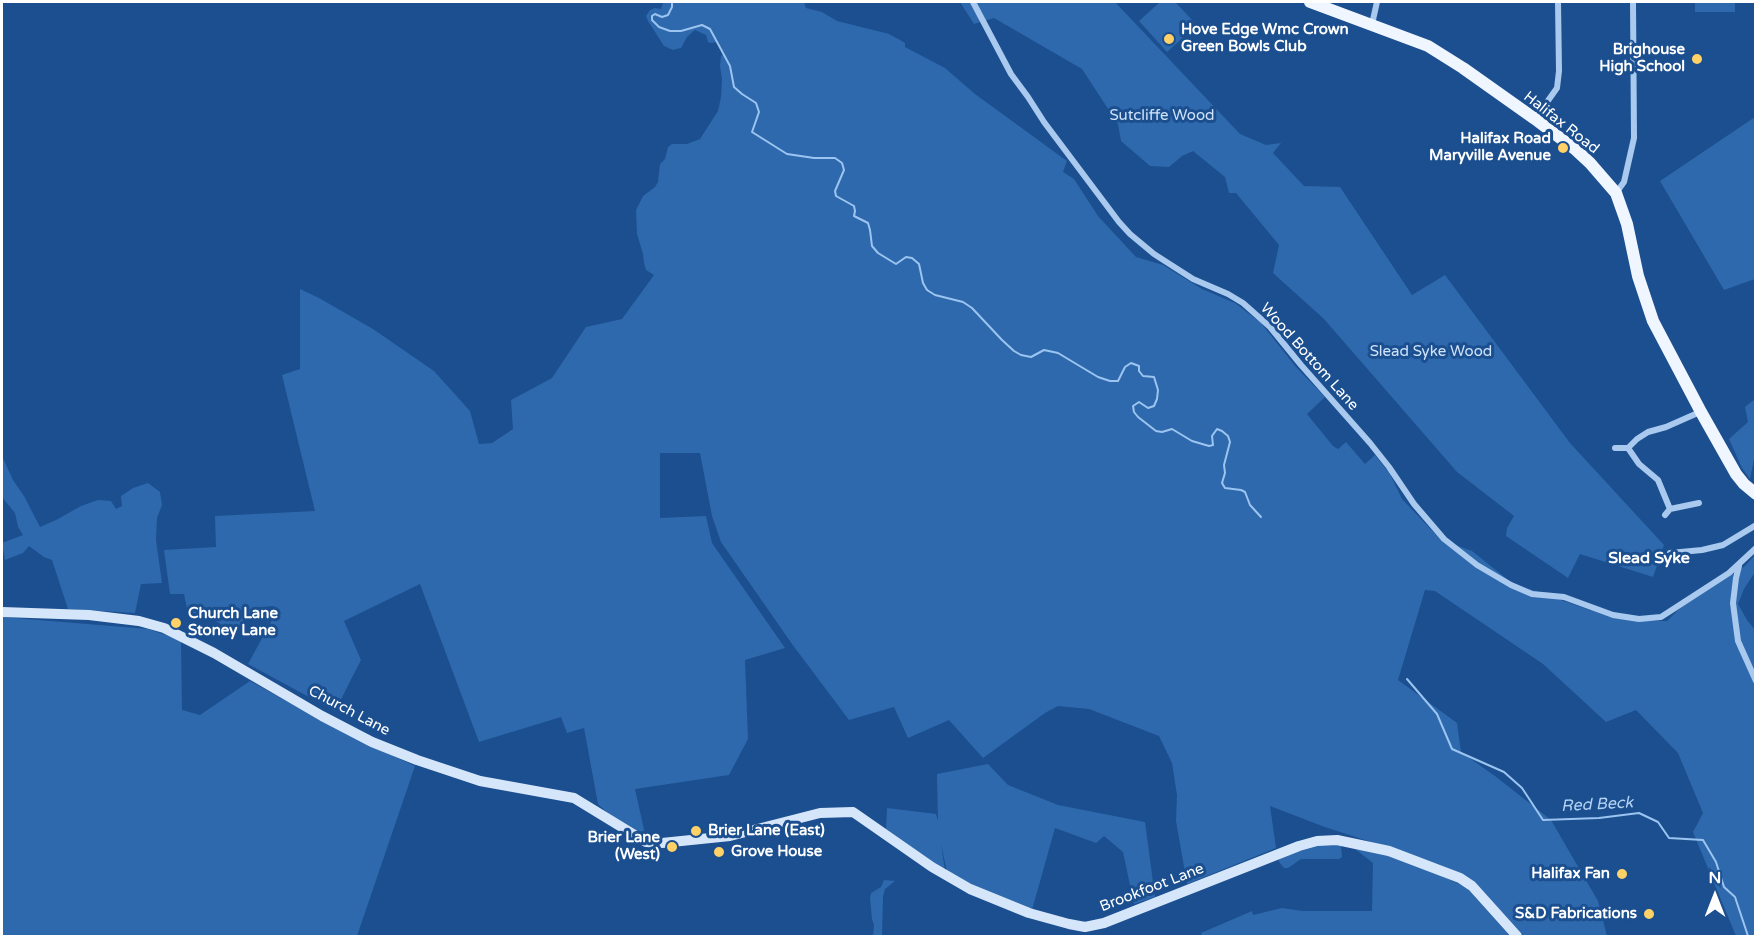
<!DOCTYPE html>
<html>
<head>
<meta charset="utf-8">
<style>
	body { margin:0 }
	#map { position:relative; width:1757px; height:938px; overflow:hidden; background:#1b4f8f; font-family:"Varela Round",sans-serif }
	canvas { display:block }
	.frame { position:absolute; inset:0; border:3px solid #fff; pointer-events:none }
	.north { position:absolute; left:1685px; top:866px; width:60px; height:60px; -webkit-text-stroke:4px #1b4f8f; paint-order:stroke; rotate:0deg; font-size:16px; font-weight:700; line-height:24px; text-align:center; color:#fff }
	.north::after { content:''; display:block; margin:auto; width:21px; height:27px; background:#fff; clip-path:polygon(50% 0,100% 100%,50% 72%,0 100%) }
</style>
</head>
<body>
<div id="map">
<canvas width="1757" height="938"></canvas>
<div class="frame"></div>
<div class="north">N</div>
</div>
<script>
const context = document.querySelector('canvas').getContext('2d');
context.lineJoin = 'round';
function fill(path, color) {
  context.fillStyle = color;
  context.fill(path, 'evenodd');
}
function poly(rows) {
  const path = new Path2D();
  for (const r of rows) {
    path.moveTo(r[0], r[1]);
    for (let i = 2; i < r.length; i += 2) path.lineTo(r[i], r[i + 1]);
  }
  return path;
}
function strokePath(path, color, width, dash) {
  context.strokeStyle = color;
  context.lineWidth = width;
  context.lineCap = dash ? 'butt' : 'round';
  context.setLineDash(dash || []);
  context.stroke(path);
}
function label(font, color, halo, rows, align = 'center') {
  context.font = font + ' "Varela Round",sans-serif';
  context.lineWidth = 6;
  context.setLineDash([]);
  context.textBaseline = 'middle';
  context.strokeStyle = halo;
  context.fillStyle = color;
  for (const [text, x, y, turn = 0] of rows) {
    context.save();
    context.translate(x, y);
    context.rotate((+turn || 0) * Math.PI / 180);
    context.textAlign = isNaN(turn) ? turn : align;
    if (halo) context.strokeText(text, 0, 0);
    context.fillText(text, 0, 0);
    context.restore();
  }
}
const green = poly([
	[660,2,804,2,806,8,822,12,837,21,889,34,900,40,905,43,905,47,945,68,975,94,1067,161,1063,172,1074,179,1098,216,1136,257,1163,265,1202,289,1235,303,1261,323,1296,367,1325,397,1307,414,1333,446,1338,449,1346,442,1365,464,1375,455,1390,474,1402,499,1441,540,1472,551,1512,583,1610,617,1639,621,1667,621,1680,608,1745,566,1755,555,1755,572,1744,589,1738,604,1747,620,1755,630,1755,936,1736,936,1693,832,1703,813,1678,753,1636,710,1606,722,1543,664,1435,591,1425,590,1398,680,1457,723,1461,752,1495,776,1551,820,1598,901,1607,936,1524,936,1464,875,1438,864,1322,826,1270,806,1276,848,1187,884,1176,821,1177,795,1172,763,1159,736,1089,709,1058,706,1045,713,983,758,949,720,908,738,894,707,849,720,792,644,721,542,712,516,700,453,660,453,660,518,706,516,712,543,785,648,745,660,748,739,729,775,635,789,645,834,620,825,598,804,584,728,567,733,561,717,479,742,420,584,344,621,361,660,335,711,248,664,278,609,273,606,254,608,237,634,202,613,188,614,184,594,170,594,164,550,216,547,215,516,315,511,282,375,300,369,300,289,319,298,373,329,434,371,470,411,479,444,492,443,513,429,511,400,552,378,586,327,622,319,654,275,646,270,644,263,643,254,637,234,636,210,643,196,655,187,658,182,660,164,665,159,668,147,672,144,687,144,700,139,718,111,721,97,722,79,720,66,721,56,724,54,717,42,710,43,708,42,706,35,695,30,687,37,681,48,673,50,664,46,648,21,646,16,650,10,655,8,661,9,663,3],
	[960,2,1115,2,1240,134,1266,145,1281,143,1273,153,1304,186,1340,187,1412,295,1445,275,1570,443,1664,545,1653,577,1580,554,1568,578,1506,536,1507,528,1514,516,1457,472,1324,319,1273,273,1279,245,1236,193,1229,193,1225,177,1193,151,1182,156,1169,167,1150,166,1121,141,1118,124,1082,69,994,18,974,24],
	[1160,2,1175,2,1197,25,1167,52,1139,21],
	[1695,2,1735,2,1735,12,1695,12],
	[1755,117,1755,279,1724,290,1660,181],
	[1755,399,1755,454,1750,479,1742,468,1729,439,1748,422,1745,407],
	[2,456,13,480,24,496,40,527,56,520,81,506,98,500,111,501,116,509,122,506,121,496,133,488,148,483,160,492,162,505,157,518,156,540,162,583,141,584,135,613,68,609,52,560,44,557,29,546,23,553,5,560,2,543,23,535,18,527,15,513,2,497],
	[2,617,148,629,181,640,182,710,200,715,250,681,346,734,415,766,357,936,2,936],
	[988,764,1008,785,1058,805,1145,822,1155,897,1134,904,1123,852,1104,836,1096,843,1055,828,1032,910,970,884,947,872,941,844,945,871,886,829,887,808,936,814,938,821,937,774],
	[1314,844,1341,845,1342,857,1339,859,1301,859,1288,868,1284,868,1279,862,1279,859],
	[1355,849,1399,857,1466,887,1510,936,1202,936,1201,933,1252,911,1253,915,1282,908,1303,911,1372,911,1373,863],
	[884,880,895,881,885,889,883,897,882,936,873,936,874,925,872,919,870,898,871,893,881,887]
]);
const stream = poly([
	[672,2,672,7,668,15,662,17,655,14,652,16,652,20,659,27,670,31,681,31,702,25,710,29,730,66,734,87,742,94,756,103,759,112,752,132,787,154,814,158,835,158,842,163,844,170,835,191,836,196,854,206,855,211,854,216,868,223,870,230,872,246,878,253,896,264,906,257,912,258,919,264,923,283,927,290,935,295,963,302,972,308,1002,340,1014,351,1021,355,1031,357,1044,350,1058,353,1098,377,1110,381,1118,381,1125,367,1131,363,1139,366,1139,371,1143,376,1154,377,1158,390,1157,399,1154,406,1148,408,1139,402,1133,406,1134,412,1138,417,1156,431,1162,432,1172,429,1192,441,1209,446,1213,445,1212,436,1217,429,1222,431,1228,436,1230,442,1224,465,1225,473,1222,483,1225,488,1241,490,1245,492,1250,505,1261,517],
	[1407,679,1437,714,1452,749,1504,772,1522,788,1543,820,1599,818,1639,813,1658,822,1669,838,1703,840,1716,862,1724,887,1735,897,1748,936]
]);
const street = poly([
	[973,2,1011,74,1028,97,1044,122,1119,222,1130,234,1154,254,1193,279,1228,294,1243,303,1270,327,1301,365,1370,443,1389,467,1414,504,1444,539,1477,565,1511,585,1532,594,1564,597,1613,615,1639,619,1661,617,1729,573,1756,548],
	[1372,24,1377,2],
	[1535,119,1557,88,1559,71,1558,2],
	[1616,193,1624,182,1634,138,1633,2],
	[1615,448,1628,448,1637,439,1648,432,1666,427,1700,412],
	[1628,448,1639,464,1658,480,1670,509],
	[1665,515,1670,509,1699,503],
	[1670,553,1702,550,1723,545,1756,525],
	[1739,566,1736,578,1733,603,1738,641,1756,681]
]);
const secondary = poly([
	[2,612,89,615,139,621,164,628,214,653,322,716,372,742,417,760,480,781,574,798,646,842,662,843,730,836,820,813,853,812,932,867,970,889,1029,913,1069,924,1085,927,1104,923,1299,846,1317,841,1337,840,1389,851,1460,878,1472,886,1517,936]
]);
const primary = poly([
	[1310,2,1428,46,1463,68,1535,119,1576,150,1590,163,1616,193,1627,224,1638,276,1653,321,1701,412,1736,474,1744,484,1756,494]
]);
const markers = [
	[1169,39,6,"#ffd166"],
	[1697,59,6,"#ffd166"],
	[1563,148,6,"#ffd166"],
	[176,623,6,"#ffd166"],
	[696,831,6,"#ffd166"],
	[672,847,6,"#ffd166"],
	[719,852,6,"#ffd166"],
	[1622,874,6,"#ffd166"],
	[1649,914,6,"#ffd166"]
];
const poiNames = [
	["Hove Edge Wmc Crown",1181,30,"left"],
	["Green Bowls Club",1181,47,"left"],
	["Brighouse",1685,50],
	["High School",1685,67],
	["Halifax Road",1551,139],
	["Maryville Avenue",1551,156],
	["Church Lane",188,614,"left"],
	["Stoney Lane",188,631,"left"],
	["Brier Lane (East)",708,831,"left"],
	["Brier Lane",660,838],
	["(West)",660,855],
	["Grove House",731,852,"left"],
	["Halifax Fan",1610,874],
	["S&D Fabrications",1637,914]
];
const parkNames = [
	["Sutcliffe Wood",1162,116],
	["Slead Syke Wood",1431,352]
];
const streetNames = [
	["Halifax Road",1561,123,38],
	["Wood Bottom Lane",1309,357,48],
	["Church Lane",349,711,28],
	["Brookfoot Lane",1152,888,-21]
];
const neighbourhoodNames = [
	["Slead Syke",1649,559]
];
const waterNames = [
	["Red Beck",1597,805,-3]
];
fill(green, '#2e69ad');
strokePath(stream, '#9cc4f0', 2);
strokePath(street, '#a9c9ee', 6);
strokePath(secondary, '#d6e6fa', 10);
strokePath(primary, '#f0f6ff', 12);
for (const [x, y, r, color] of markers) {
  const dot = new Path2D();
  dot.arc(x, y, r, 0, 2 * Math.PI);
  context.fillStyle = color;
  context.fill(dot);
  strokePath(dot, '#1b4f8f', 2);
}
label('bold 15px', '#fff', '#1b4f8f', poiNames, 'right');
label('15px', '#cfe3fa', '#1b4f8f', parkNames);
label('15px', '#fff', '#1b4f8f', streetNames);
label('bold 16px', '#fff', '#1b4f8f', neighbourhoodNames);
label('italic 16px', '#b5d3f5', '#1b4f8f', waterNames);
</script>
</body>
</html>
